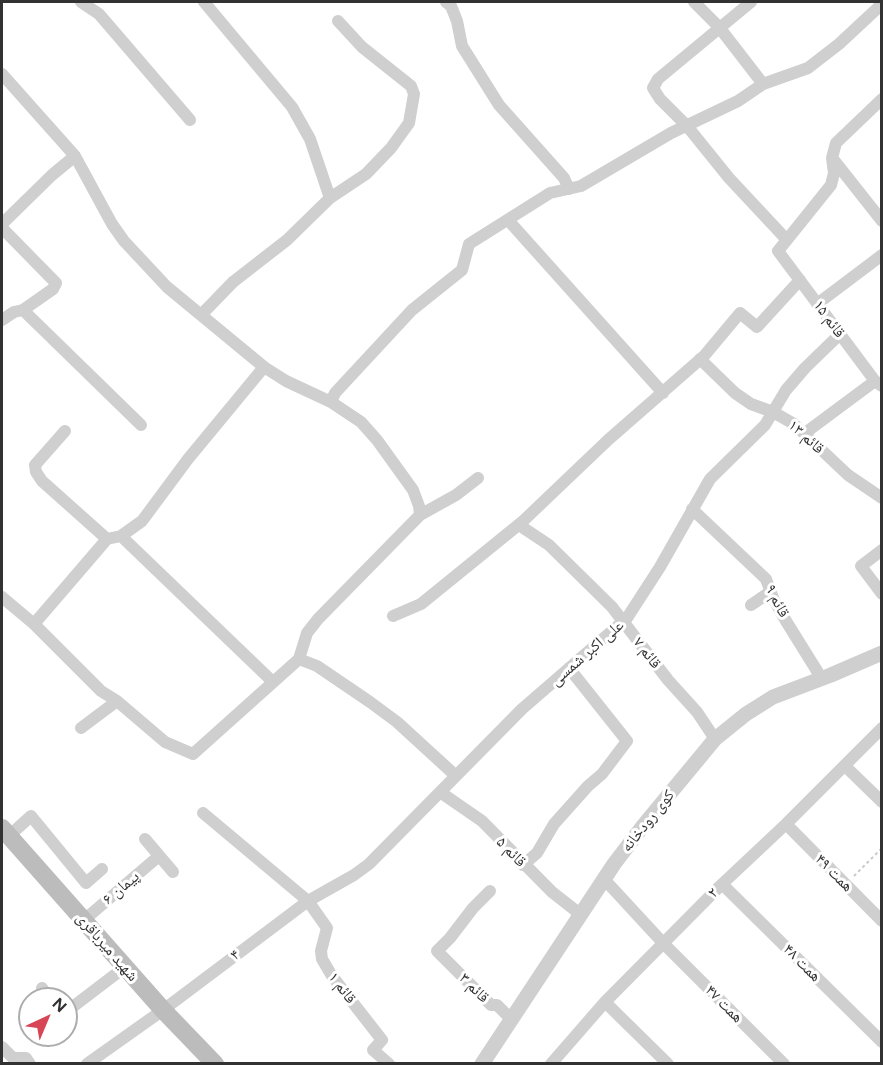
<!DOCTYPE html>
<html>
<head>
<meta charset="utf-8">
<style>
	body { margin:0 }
	#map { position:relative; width:883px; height:1065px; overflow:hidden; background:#fff; font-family:Figtree,sans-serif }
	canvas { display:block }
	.frame { position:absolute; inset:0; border:3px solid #323232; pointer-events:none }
	.north { position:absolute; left:18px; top:987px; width:60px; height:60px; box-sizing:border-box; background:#fff; border:2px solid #adadad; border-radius:50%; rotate:44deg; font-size:16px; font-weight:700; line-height:24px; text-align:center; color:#323232 }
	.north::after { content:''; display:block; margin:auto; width:21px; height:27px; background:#d84554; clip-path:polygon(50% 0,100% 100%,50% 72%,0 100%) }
</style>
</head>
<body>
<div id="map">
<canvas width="883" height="1065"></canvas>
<div class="frame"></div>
<div class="north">N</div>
</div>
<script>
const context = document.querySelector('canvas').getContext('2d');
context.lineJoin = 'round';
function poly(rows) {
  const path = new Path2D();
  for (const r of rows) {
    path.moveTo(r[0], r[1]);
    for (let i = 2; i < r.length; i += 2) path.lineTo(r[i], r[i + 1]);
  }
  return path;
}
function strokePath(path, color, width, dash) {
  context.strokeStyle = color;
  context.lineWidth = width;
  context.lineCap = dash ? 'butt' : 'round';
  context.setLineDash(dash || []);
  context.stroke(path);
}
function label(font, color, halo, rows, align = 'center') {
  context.font = font + ' Figtree,"Noto Naskh Arabic",sans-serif';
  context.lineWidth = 6;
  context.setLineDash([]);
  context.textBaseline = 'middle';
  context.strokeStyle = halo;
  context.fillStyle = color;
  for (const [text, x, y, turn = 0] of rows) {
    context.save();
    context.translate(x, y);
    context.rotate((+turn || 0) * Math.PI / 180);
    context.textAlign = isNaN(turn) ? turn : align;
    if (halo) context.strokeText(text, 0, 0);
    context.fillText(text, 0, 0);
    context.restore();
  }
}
const path = poly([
	[854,876,882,848]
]);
const minor = poly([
	[81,2,99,14,190,120],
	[204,2,292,107,310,139,330,198],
	[446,2,451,6,457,21,462,46,499,105,564,178,569,189],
	[694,2,719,27,763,84],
	[751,2,658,79,653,88,660,99,687,126,729,178,786,239],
	[2,74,75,156,112,224,124,241,167,287,264,367,286,381,331,402,361,422,377,440,413,490,419,506,420,515],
	[882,99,836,143,832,158,834,173,831,185,778,251,875,381,882,386],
	[833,159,882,221],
	[508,220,663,393],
	[2,224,52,175,75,156],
	[2,228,56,283,53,289,23,310,14,312,2,320],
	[817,304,882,255],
	[23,310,141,425],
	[201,315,233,282,287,240,330,198,366,174,391,148,409,123,414,94,411,86,362,47,338,21],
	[700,359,735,393,751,404,773,412,794,424,848,475,882,498],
	[331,402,335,393,412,310,462,270,469,244,550,193,581,186,671,133,738,101,763,84,808,68,839,44,882,4],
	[65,431,35,465,36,472,42,481,107,539],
	[805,433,875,381],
	[692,509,766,579,773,598,786,621,822,679],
	[519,525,549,545,612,607,668,680,697,712,715,739],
	[121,536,273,682],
	[882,550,861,566,882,594],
	[2,597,34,624,101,691,117,701,165,742,193,754,299,659,317,666,370,702,397,722,456,776],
	[751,605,770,592],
	[393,616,421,604,522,522,608,440,704,356,740,313,757,327,800,280],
	[34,624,107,539,121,536,142,521,188,459,264,367],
	[299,659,307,633,318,619,420,515,456,495,478,478],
	[81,728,117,701],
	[845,766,882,802],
	[440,792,482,821,552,892,580,914],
	[203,813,308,901,327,928,321,951,322,959,332,976,382,1040,373,1050,389,1064],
	[786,824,882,921],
	[9,836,31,816,86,883,102,869],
	[145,839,173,872],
	[523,865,537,853,554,824,588,786,602,774,627,741,569,668],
	[604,879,664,944,784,1064],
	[722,884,882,1042],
	[490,891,473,908,450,938,437,951,491,1005,497,1005,512,1020],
	[84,920,159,856],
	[42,988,50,999],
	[605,1002,668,1064],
	[66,1012,125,967],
	[2,1047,13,1058,26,1058,30,1064],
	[87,1064,163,1010,308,901,354,875,369,864,522,709,627,618,660,567,710,479,765,425,786,390,805,368,840,334],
	[551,1064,605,1002,719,887,786,824,882,728]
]);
const tertiary = poly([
	[482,1064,614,864,643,826,715,739,746,714,773,697,831,675,882,653]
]);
const secondary = poly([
	[2,828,163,1010,215,1064]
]);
const streetNames = [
	["قائم ۱۵",829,319,54],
	["قائم ۱۳",806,437,42],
	["قائم ۹",777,601,63],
	["علی اکبر شمسی",587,653,-41],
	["قائم ۷",647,653,53],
	["کوی رودخانه",648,821,-51],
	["قائم ۵",511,852,46],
	["همت ۴۹",834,873,45],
	["پیمان ۶",121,888,-40],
	["۲",713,893,-45],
	["شهید میرباقری",107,947,49],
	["۴",235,955,-37],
	["همت ۴۸",802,963,45],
	["قائم ۱",342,988,53],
	["قائم ۳",474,988,45],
	["همت ۴۷",724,1004,45]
];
strokePath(path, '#c9c9c9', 2, [3, 3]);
strokePath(minor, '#cfcfcf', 12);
strokePath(tertiary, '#cfcfcf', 15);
strokePath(secondary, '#bcbcbc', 18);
label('16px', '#323232', '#fff', streetNames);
</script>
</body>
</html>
